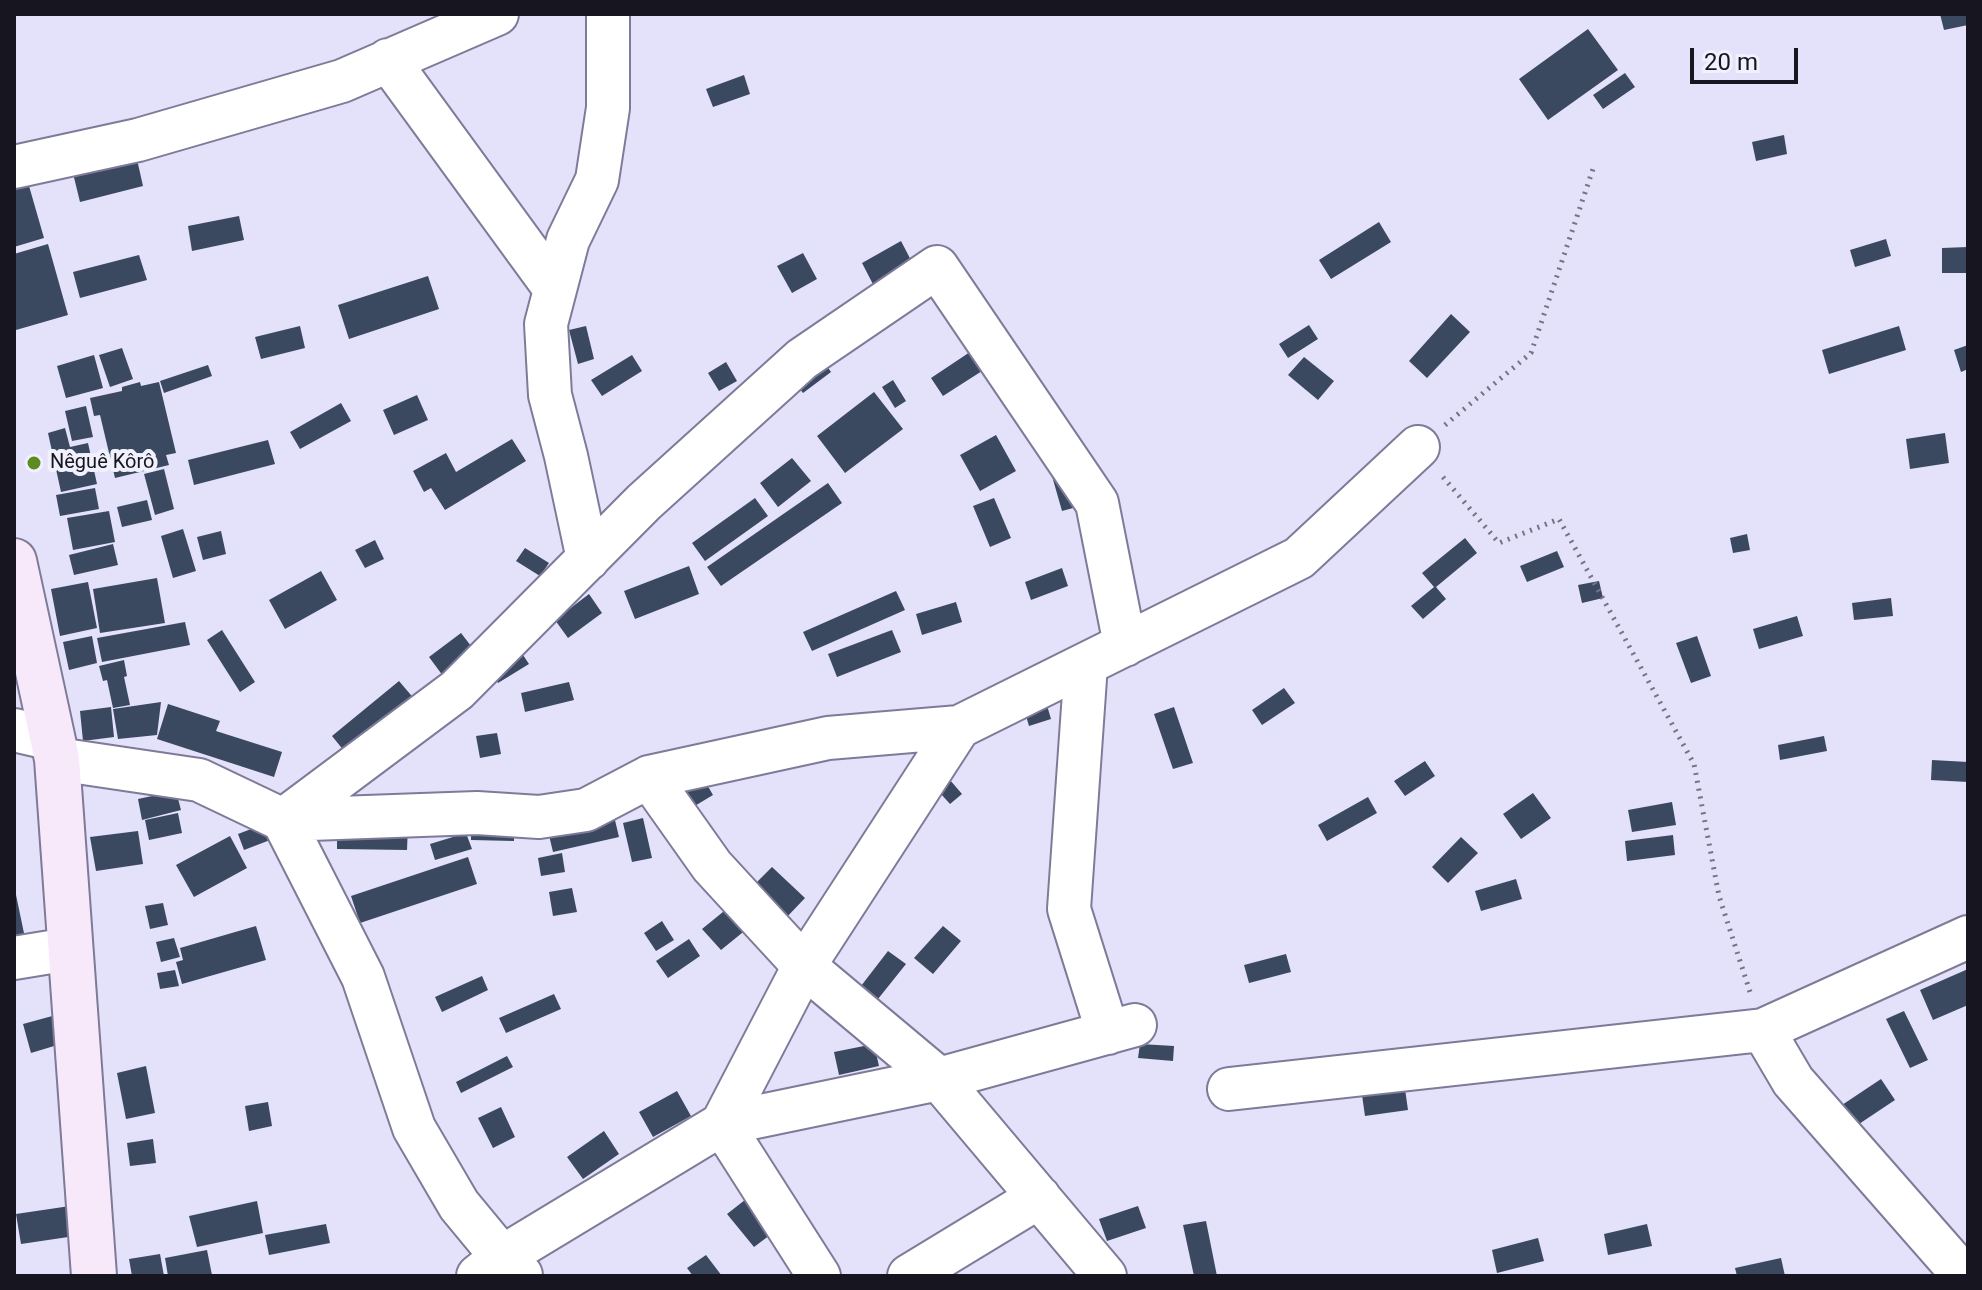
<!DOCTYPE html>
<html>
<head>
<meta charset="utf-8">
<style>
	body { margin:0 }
	#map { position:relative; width:1982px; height:1290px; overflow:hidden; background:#e4e1fb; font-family:Roboto,sans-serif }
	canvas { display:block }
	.frame { position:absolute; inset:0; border:16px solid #161520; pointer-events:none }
	.scale { position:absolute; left:1690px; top:48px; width:108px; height:36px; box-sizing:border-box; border:4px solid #161520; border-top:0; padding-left:10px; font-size:24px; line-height:28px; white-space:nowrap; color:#161520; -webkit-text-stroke:6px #f1f0fd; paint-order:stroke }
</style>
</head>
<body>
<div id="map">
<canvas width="1982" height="1290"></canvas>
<div class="frame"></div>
<div class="scale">20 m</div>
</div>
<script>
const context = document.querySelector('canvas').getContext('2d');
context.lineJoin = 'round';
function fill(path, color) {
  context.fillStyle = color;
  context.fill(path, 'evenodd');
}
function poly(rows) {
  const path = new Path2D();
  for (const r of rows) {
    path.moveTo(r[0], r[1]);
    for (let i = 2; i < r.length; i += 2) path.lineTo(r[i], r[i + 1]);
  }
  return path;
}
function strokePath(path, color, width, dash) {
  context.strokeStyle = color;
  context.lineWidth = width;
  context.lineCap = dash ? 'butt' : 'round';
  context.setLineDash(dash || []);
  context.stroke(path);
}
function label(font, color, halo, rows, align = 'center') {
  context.font = font + ' Roboto,sans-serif';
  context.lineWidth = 8;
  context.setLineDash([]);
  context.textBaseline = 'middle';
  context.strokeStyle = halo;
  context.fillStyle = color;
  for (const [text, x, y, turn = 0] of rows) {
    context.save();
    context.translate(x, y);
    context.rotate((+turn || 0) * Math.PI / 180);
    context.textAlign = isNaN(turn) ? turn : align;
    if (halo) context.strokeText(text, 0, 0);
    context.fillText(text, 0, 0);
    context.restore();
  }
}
const building = poly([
	[1940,14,1968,14,1968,25,1944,30],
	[1588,29,1618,70,1548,120,1519,79],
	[1625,73,1635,87,1603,109,1593,95],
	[744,75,750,94,713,107,706,89],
	[1784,135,1787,154,1756,161,1752,142],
	[134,146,143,186,80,202,70,161],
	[25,172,44,238,14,247,14,175],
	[239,216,244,240,192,251,188,226],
	[1379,222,1391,242,1331,279,1319,260],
	[1886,239,1891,256,1855,267,1850,250],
	[901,241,915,268,876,290,862,263],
	[48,244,68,315,16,330,14,323,14,254],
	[1968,247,1968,273,1942,273,1942,248],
	[803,253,817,279,792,293,777,266],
	[139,255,147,280,80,298,73,272],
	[428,276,439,309,349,339,338,305],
	[1451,314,1470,332,1427,378,1409,361],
	[1309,325,1318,339,1288,358,1279,344],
	[300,326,305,348,261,359,255,337],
	[586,326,594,359,578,364,569,330],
	[1899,326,1906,350,1829,374,1822,350],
	[1968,345,1968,369,1961,372,1954,350],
	[122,348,133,379,110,387,99,355],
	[970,352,982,371,943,396,931,378],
	[94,355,103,388,66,398,57,366],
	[632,355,642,371,602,396,591,380],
	[1304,357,1334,381,1318,400,1288,375],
	[822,359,831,372,803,393,793,380],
	[726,362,737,381,719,391,708,373],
	[208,365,212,376,164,393,160,381],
	[893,380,906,401,895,408,882,387],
	[140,382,141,386,159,382,176,453,166,455,169,465,115,478,100,415,94,416,90,398,122,391,122,387],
	[874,392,903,429,845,473,817,436],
	[417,395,428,420,394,435,383,410],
	[341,403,351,421,300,449,290,432],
	[86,406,93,437,72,441,65,411],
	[65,428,70,447,88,443,97,484,61,492,48,433],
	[1945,433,1949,463,1910,469,1906,439],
	[996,435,1016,471,980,491,960,455],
	[512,439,526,461,445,510,431,488,424,492,413,471,446,453,456,472],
	[268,440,275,464,194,485,188,460],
	[792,458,811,481,778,507,760,483],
	[164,469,174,509,155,515,144,474],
	[1050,469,1084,505,1062,511],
	[828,483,842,503,721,586,707,567],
	[95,488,99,509,60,516,56,495],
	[755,498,768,516,705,561,692,543],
	[994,498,1011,538,990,547,973,506],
	[147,500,152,520,122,527,117,507],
	[109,511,115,542,73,550,67,518],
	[183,529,196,571,173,578,161,536],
	[221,531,226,554,203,560,197,537],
	[1747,534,1750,550,1733,553,1730,538],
	[1465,538,1477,553,1436,587,1446,599,1423,619,1411,606,1434,587,1422,573],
	[375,540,384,559,365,568,355,550],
	[113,544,118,565,74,575,69,555],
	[525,548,549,563,540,576,516,561],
	[1557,551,1564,567,1527,582,1520,566],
	[689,566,699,594,635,619,624,591],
	[1062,568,1068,586,1031,600,1025,582],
	[321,571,337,600,285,629,269,600],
	[157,578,165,623,100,633,93,589],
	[1599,581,1603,598,1582,603,1578,585],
	[88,582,97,628,60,636,51,589],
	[896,591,905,610,812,651,803,632],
	[589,594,602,613,568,638,555,620],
	[1891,598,1893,616,1854,620,1852,603],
	[956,602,962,622,922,635,916,614],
	[1797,616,1803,636,1759,649,1753,629],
	[185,622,190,645,102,662,97,638],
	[222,630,255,682,240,692,207,640],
	[892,630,901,652,837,677,828,654],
	[461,633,478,655,446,680,429,657],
	[92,636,97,663,69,670,63,642],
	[1697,636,1711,676,1691,683,1676,643],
	[519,649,529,664,498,683,488,668],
	[124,660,127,676,124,677,130,705,113,708,107,680,103,681,99,666],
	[399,681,416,701,349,757,332,736],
	[569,682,574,700,525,712,521,693],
	[1284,688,1295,703,1262,725,1252,710],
	[161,702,157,735,118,739,113,709],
	[1046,702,1051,719,1029,726,1024,709],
	[168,704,220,721,216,731,282,752,274,777,157,739],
	[111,707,114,737,83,741,80,711],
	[1174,707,1193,763,1173,769,1154,714],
	[497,733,501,754,480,758,476,736],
	[1824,736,1827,751,1780,760,1778,745],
	[1932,760,1968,762,1968,782,1931,780],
	[1425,761,1435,776,1405,796,1394,781],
	[698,769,713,795,693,807,678,781],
	[944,773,962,794,950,804,931,783],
	[176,791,181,810,142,820,138,799],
	[1533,793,1551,818,1521,839,1503,814],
	[1368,797,1377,813,1327,841,1318,825],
	[1672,802,1676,825,1632,832,1628,810],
	[178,813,182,833,149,840,145,820],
	[614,816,619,837,553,852,548,831],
	[643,818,652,858,632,862,623,823],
	[272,821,278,837,244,850,238,834],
	[471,821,514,822,514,841,471,840],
	[337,824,408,825,407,850,337,849],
	[138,831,143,864,96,871,90,837],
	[466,833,472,849,435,860,430,844],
	[1673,835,1675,855,1627,861,1625,841],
	[230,836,247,868,194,897,176,865],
	[1461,837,1478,853,1448,883,1432,867],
	[562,853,565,872,541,876,538,858],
	[468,857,477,884,360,923,351,896],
	[772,867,805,898,785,919,752,887],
	[1516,879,1522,899,1481,911,1475,891],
	[572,888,577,912,553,916,549,892],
	[14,890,15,890,25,938,14,940],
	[163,903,168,925,150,929,145,906],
	[734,903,753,924,721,950,702,929],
	[662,921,674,940,656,951,644,933],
	[256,926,266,960,182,984,176,962,183,960,180,948],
	[943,926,961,941,933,974,914,958],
	[174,938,180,957,161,962,156,942],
	[689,939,700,956,668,978,656,961],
	[888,951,906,964,878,999,861,986],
	[1286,954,1291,972,1249,983,1244,965],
	[1968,969,1968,1005,1933,1020,1920,990],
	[175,970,179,986,160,989,157,973],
	[482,976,488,990,442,1012,435,997],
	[554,994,561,1009,506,1033,499,1018],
	[1904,1011,1928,1060,1910,1068,1886,1019],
	[56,1015,64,1043,31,1053,23,1024],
	[874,1044,879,1066,839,1075,834,1052],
	[1140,1044,1174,1046,1173,1061,1138,1058],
	[507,1056,513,1067,461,1093,456,1082],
	[146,1066,155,1113,126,1119,117,1073],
	[1881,1079,1895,1100,1856,1126,1842,1105],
	[1405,1089,1408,1110,1365,1116,1362,1095],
	[677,1091,691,1116,653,1137,639,1112],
	[268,1102,272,1126,249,1131,245,1106],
	[501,1107,515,1137,493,1148,478,1118],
	[604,1131,619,1154,583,1179,567,1157],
	[153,1139,156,1163,130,1166,127,1143],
	[759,1189,786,1223,754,1247,727,1214],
	[257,1201,263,1233,197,1247,189,1216],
	[70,1206,75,1236,21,1244,16,1214],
	[1138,1206,1146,1228,1107,1241,1099,1219],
	[1206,1221,1217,1276,1194,1276,1183,1225],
	[326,1224,330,1243,269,1255,265,1235],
	[1647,1224,1652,1246,1608,1255,1604,1234],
	[1538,1238,1544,1261,1497,1273,1492,1250],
	[207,1250,212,1275,168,1276,165,1258],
	[160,1254,164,1276,132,1276,129,1259],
	[706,1255,722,1276,693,1276,687,1268],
	[1781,1258,1785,1276,1737,1276,1735,1268]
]);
const path = poly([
	[1445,425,1531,353,1594,166],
	[1443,477,1499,543,1559,519,1694,764,1719,896,1751,995]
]);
const street = poly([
	[388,60,555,289],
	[14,167,138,140,342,81,497,14],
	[588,559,566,456,550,395,546,324,568,240,597,180,608,108,608,14],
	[1086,664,1069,909,1108,1033],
	[14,730,53,739],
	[57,759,199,780,283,820,477,813,539,817,586,810,649,777,828,738,959,727,1299,558,1418,447],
	[649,777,712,866,804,966,939,1079,1105,1276],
	[283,820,457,690,644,502,802,359,937,267,1097,503,1125,645],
	[283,820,363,977,414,1128,459,1205,502,1257,521,1275],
	[14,958,69,949],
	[1763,1030,1793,1081,1964,1276],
	[1229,1089,1763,1030,1968,937],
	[722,1124,804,966,959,727],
	[722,1124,819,1276],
	[478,1276,502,1257,722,1124,939,1079,1135,1025],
	[909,1276,1039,1197]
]);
const secondary = poly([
	[14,561,57,759,94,1276]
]);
const markers = [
	[34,463,8,"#5c8c21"]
];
const poiNames = [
	["Nêguê Kôrô",50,463]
];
fill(building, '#3a4960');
strokePath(street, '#7e7b98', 46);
strokePath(secondary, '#7e7b98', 48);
strokePath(path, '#757385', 5, [2, 6]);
strokePath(street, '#fff', 42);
strokePath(secondary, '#f8e9fa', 44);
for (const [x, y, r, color] of markers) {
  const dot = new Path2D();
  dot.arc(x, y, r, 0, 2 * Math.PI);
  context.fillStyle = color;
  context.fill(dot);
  strokePath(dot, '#f1f0fd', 3);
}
label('20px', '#161520', '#f1f0fd', poiNames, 'left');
</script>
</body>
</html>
